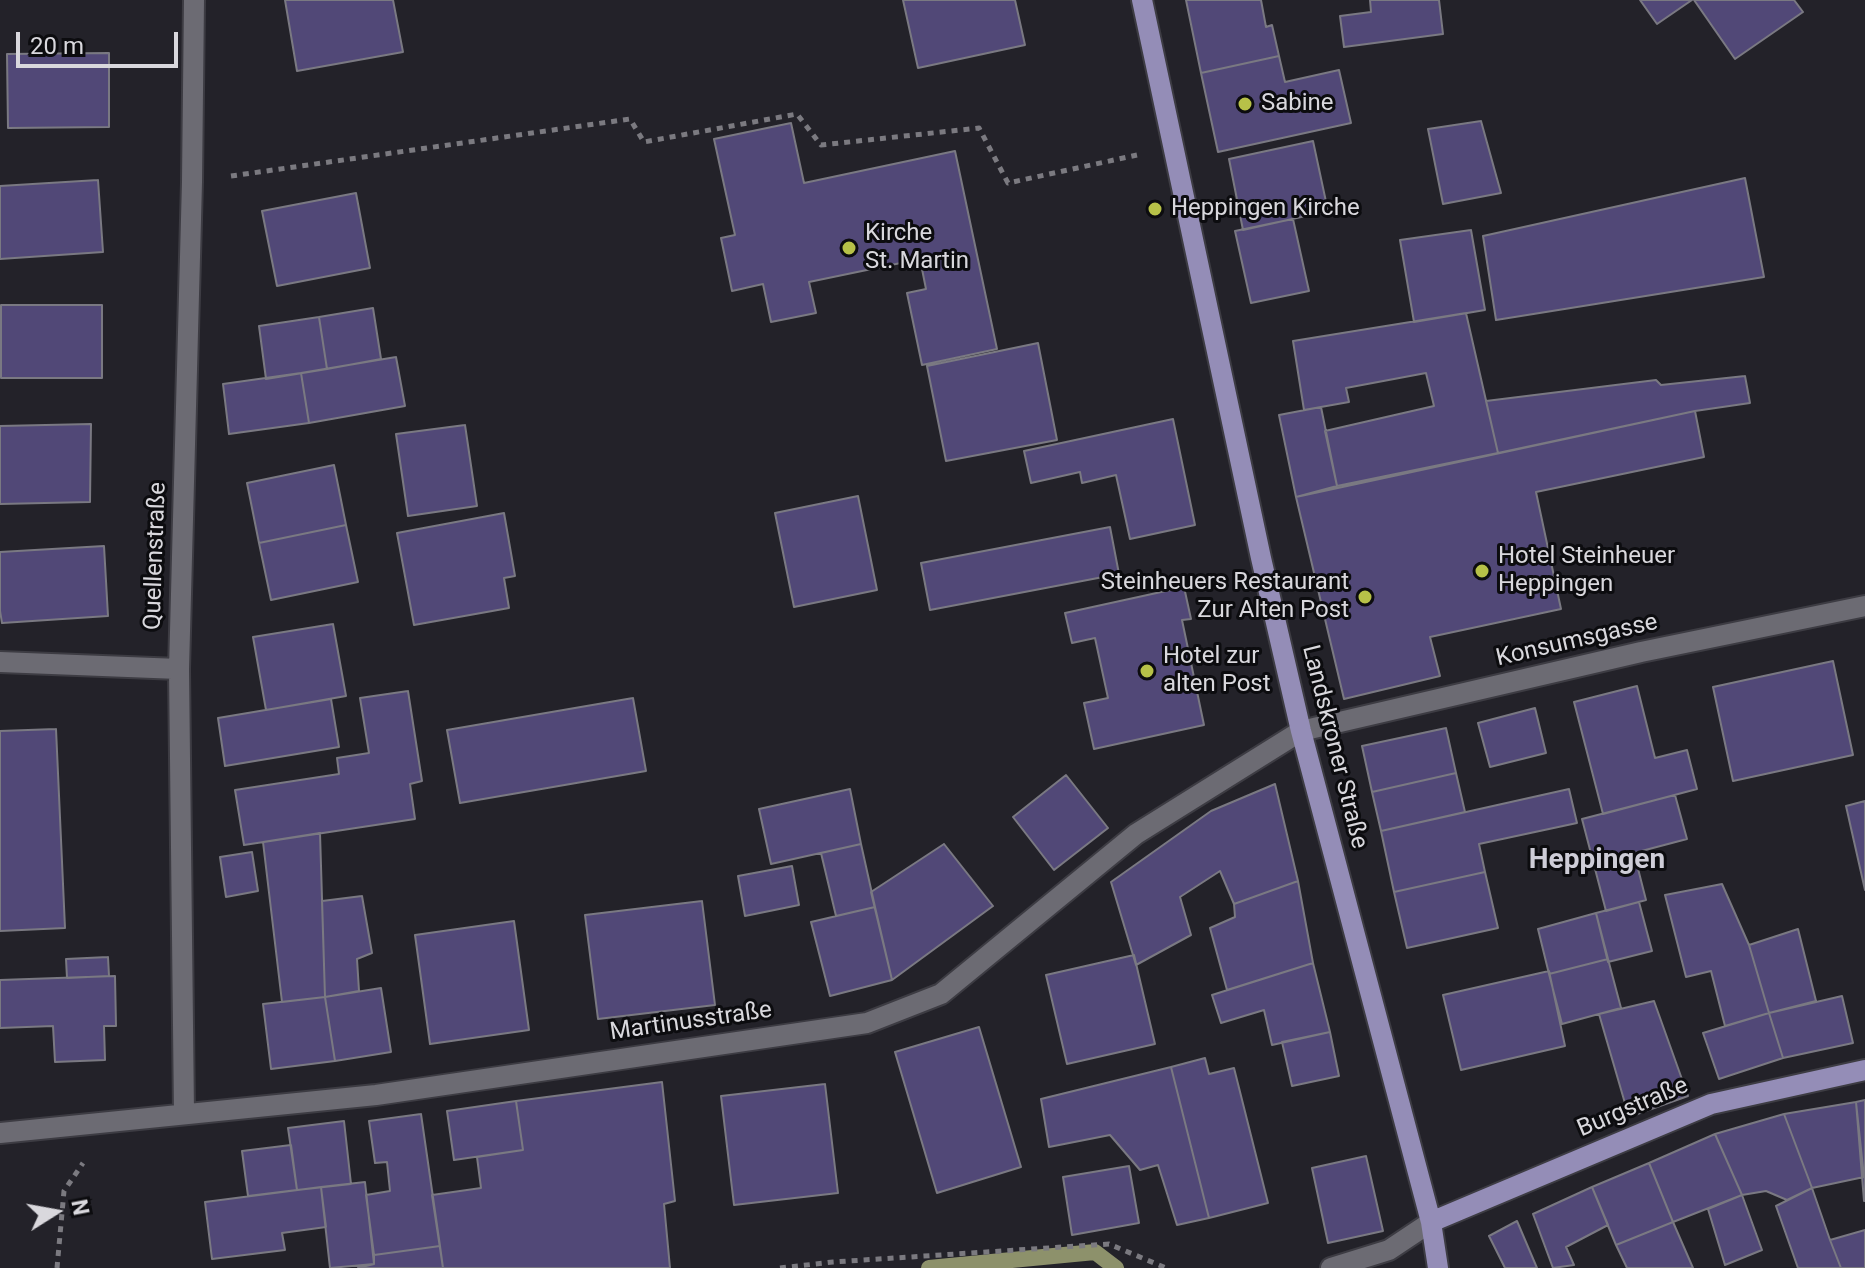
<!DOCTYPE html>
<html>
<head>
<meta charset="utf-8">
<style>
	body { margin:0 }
	#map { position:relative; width:1865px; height:1268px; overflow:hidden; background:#232229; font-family:Roboto,sans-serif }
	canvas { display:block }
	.north { position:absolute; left:16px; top:1172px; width:80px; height:80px; -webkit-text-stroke:6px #0c0c0f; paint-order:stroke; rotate:79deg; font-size:22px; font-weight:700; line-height:32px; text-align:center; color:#d9d8dd }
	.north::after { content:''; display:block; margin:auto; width:28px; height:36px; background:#d9d8dd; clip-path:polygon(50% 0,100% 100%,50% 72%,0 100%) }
	.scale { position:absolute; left:16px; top:32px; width:162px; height:36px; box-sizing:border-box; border:4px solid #d9d8dd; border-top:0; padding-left:10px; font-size:24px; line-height:28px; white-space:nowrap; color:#d9d8dd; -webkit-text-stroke:6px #0c0c0f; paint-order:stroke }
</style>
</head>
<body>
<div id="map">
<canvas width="1865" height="1268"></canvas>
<div class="north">N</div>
<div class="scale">20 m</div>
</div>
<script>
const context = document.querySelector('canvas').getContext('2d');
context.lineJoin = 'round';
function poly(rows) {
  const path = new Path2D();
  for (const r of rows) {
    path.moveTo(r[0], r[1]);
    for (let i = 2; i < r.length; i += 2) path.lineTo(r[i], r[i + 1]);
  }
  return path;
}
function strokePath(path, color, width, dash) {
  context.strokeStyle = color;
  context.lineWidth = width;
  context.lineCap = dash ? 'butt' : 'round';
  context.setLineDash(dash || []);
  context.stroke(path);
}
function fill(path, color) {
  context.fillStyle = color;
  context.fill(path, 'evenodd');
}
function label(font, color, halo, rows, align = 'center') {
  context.font = font + ' Roboto,sans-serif';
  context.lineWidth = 6;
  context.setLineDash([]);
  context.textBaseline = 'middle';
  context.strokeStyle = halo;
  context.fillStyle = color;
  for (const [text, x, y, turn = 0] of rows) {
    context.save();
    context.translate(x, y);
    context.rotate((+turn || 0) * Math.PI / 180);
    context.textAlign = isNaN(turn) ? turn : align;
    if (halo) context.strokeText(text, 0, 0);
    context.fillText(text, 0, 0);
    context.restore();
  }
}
const stream = poly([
	[929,1268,1095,1252,1116,1268]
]);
const building = poly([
	[285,0,393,0,403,52,297,71,285,0],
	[903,0,1015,0,1025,45,918,68,903,0],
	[1186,0,1261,0,1266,27,1272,25,1279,56,1201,73,1186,0],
	[1370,0,1439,0,1443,34,1344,47,1340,16,1371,12,1370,0],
	[1640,0,1692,0,1657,24,1640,0],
	[1694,0,1794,0,1803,12,1735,59,1694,0],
	[109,53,109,127,8,128,7,54,109,53],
	[1279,56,1285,82,1339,70,1351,123,1218,152,1201,73,1279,56],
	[1481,121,1501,193,1443,204,1428,129,1481,121],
	[791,123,804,183,955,151,997,349,922,365,907,293,926,289,920,259,809,282,816,313,771,322,763,284,732,291,721,238,735,235,714,139,791,123],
	[1313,141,1328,211,1243,230,1229,159,1313,141],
	[1745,178,1764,277,1496,320,1483,236,1745,178],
	[98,180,103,252,0,259,0,186,98,180],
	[356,193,370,268,277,286,262,211,356,193],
	[1293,219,1309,291,1251,303,1235,231,1293,219],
	[1471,230,1485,310,1414,322,1400,240,1471,230],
	[1,305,102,305,102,378,1,378,1,305],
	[373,308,381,359,327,369,319,317,373,308],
	[1466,313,1498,453,1337,486,1325,431,1434,406,1426,373,1346,388,1349,402,1304,410,1293,341,1466,313],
	[319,317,327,369,266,379,259,326,319,317],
	[1038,343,1057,440,946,461,927,366,1038,343],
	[396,357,405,406,309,423,301,373,396,357],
	[301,373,309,423,229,434,223,384,301,373],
	[1745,376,1750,403,1695,411,1498,453,1486,401,1656,380,1661,385,1745,376],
	[1321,407,1337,486,1296,497,1279,415,1321,407],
	[1695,411,1704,457,1536,492,1561,609,1430,637,1440,676,1344,699,1296,497,1695,411],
	[1173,419,1195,525,1130,539,1116,475,1082,483,1080,472,1031,483,1024,451,1173,419],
	[91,424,90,502,0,504,0,426,91,424],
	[465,425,477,506,408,516,396,434,465,425],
	[334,465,346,525,259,543,247,483,334,465],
	[858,496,877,590,794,607,775,513,858,496],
	[504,513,515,576,504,578,509,608,414,625,397,533,504,513],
	[346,525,358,582,271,600,259,543,346,525],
	[1110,527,1119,574,930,610,921,563,1110,527],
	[104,546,108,616,2,623,0,611,0,552,104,546],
	[1184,587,1191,619,1182,620,1204,725,1094,749,1084,703,1108,698,1095,638,1072,643,1065,613,1184,587],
	[333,624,346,696,266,710,253,637,333,624],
	[1833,661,1853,755,1733,781,1713,687,1833,661],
	[1637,686,1655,758,1687,750,1697,789,1603,814,1574,702,1637,686],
	[408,691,422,781,410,784,415,819,244,845,235,790,339,774,337,758,369,753,360,698,408,691],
	[633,698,646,771,460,803,447,730,633,698],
	[331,699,339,747,225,766,218,718,331,699],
	[1535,708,1546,753,1490,767,1478,723,1535,708],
	[1446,728,1456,773,1372,792,1362,746,1446,728],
	[56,729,65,928,0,931,0,731,56,729],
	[1456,773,1465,812,1381,831,1372,792,1456,773],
	[1066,775,1108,828,1054,870,1013,817,1066,775],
	[1275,784,1298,881,1234,904,1220,871,1180,897,1191,935,1136,965,1111,882,1211,811,1275,784],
	[850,789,861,844,771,864,759,809,850,789],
	[1569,789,1577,823,1479,844,1485,872,1394,892,1381,831,1569,789],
	[1675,795,1687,839,1634,853,1646,900,1606,911,1582,819,1675,795],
	[1865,801,1865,890,1846,806,1865,801],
	[320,833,325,997,282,1002,263,842,320,833],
	[861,844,875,907,836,916,821,853,861,844],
	[944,844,993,906,892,980,871,892,944,844],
	[252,852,258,891,226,897,220,857,252,852],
	[792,866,799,905,745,916,738,876,792,866],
	[1485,872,1498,928,1407,948,1394,892,1485,872],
	[1298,881,1313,963,1227,990,1210,928,1235,917,1234,904,1298,881],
	[1722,884,1749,945,1769,1013,1725,1026,1711,971,1686,977,1665,895,1722,884],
	[362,896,372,953,357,959,359,991,325,997,322,901,362,896],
	[702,901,715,1005,598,1019,585,915,702,901],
	[1639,902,1652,951,1608,962,1596,913,1639,902],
	[875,907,892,980,830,996,811,922,875,907],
	[1596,913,1608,959,1549,974,1538,929,1596,913],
	[514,921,529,1030,430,1044,415,935,514,921],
	[1798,929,1816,1001,1769,1013,1749,945,1798,929],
	[1134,955,1155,1044,1067,1064,1046,975,1134,955],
	[108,957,109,976,67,978,66,959,108,957],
	[1608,959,1621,1008,1562,1024,1549,974,1608,959],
	[1313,963,1330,1032,1272,1045,1264,1010,1221,1023,1212,995,1313,963],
	[1549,971,1565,1046,1461,1070,1443,995,1549,971],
	[115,976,116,1026,104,1026,105,1060,55,1062,53,1026,0,1028,0,980,115,976],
	[381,988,391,1052,335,1061,325,997,381,988],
	[1842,996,1853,1043,1783,1058,1769,1013,1842,996],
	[325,997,335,1061,271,1069,263,1004,325,997],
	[1654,1001,1688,1096,1629,1117,1599,1014,1654,1001],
	[1769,1013,1783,1058,1719,1079,1703,1033,1769,1013],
	[979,1027,1021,1167,937,1193,895,1052,979,1027],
	[1330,1032,1339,1076,1292,1086,1282,1042,1330,1032],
	[1205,1058,1209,1074,1234,1068,1268,1203,1209,1218,1171,1067,1205,1058],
	[1171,1067,1209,1218,1177,1225,1158,1165,1140,1170,1110,1135,1049,1147,1041,1099,1171,1067],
	[662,1082,675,1201,664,1204,670,1268,443,1268,432,1195,481,1188,477,1157,523,1150,516,1101,662,1082],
	[825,1084,838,1193,734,1205,721,1096,825,1084],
	[1865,1100,1865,1201,1864,1201,1856,1102,1865,1100],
	[516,1101,523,1150,454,1160,447,1111,516,1101],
	[1856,1102,1864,1177,1812,1188,1784,1114,1856,1102],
	[421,1114,440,1246,374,1255,366,1195,390,1191,387,1162,375,1163,369,1121,421,1114],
	[1784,1114,1812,1188,1787,1200,1766,1191,1742,1195,1715,1134,1784,1114],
	[344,1121,351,1184,297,1190,288,1128,344,1121],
	[1715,1134,1742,1195,1673,1222,1649,1163,1715,1134],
	[291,1145,297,1190,248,1196,242,1151,291,1145],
	[1366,1156,1383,1231,1328,1243,1312,1168,1366,1156],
	[1649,1163,1673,1222,1616,1245,1592,1187,1649,1163],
	[1129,1166,1139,1223,1072,1235,1063,1177,1129,1166],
	[365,1182,374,1264,330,1268,321,1187,365,1182],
	[321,1187,326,1227,282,1233,285,1250,212,1259,205,1202,321,1187],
	[1592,1187,1608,1225,1566,1247,1574,1265,1553,1268,1533,1214,1592,1187],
	[1812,1188,1830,1240,1841,1268,1798,1268,1776,1206,1812,1188],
	[1742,1195,1762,1250,1725,1265,1708,1209,1742,1195],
	[1517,1221,1537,1268,1505,1268,1489,1236,1517,1221],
	[1673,1222,1693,1268,1627,1268,1616,1245,1673,1222],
	[1865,1230,1865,1268,1841,1268,1830,1240,1865,1230],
	[440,1246,443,1268,358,1268,374,1264,374,1255,440,1246]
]);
const path = poly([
	[231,176,630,119,644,142,797,114,821,145,979,128,1008,183,1137,155],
	[57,1268,64,1191,83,1163],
	[780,1268,833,1262,1109,1244,1166,1268]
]);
const minor = poly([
	[0,662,179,669],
	[184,1114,179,669,192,182,194,0],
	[0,1133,376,1095,867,1023,941,994,1136,834,1301,731,1641,652,1865,606],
	[1331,1268,1389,1250,1431,1222]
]);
const major = poly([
	[1142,0,1261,558,1301,731,1431,1222,1438,1268],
	[1431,1222,1711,1104,1865,1070]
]);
const markers = [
	[1245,104,8,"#b7c148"],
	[1155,209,8,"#b7c148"],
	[849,248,8,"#b7c148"],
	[1482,571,8,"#b7c148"],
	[1365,597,8,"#b7c148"],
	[1147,671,8,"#b7c148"]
];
const poiNames = [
	["Sabine",1261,104],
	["Heppingen Kirche",1171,209],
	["Kirche",865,234],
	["St. Martin",865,262],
	["Hotel Steinheuer",1498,557],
	["Heppingen",1498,585],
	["Steinheuers Restaurant",1349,583,"right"],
	["Zur Alten Post",1349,611,"right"],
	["Hotel zur",1163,657],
	["alten Post",1163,685]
];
const streetNames = [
	["Quellenstraße",156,556,-88],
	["Konsumsgasse",1577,641,-13],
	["Landskroner Straße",1334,747,76],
	["Martinusstraße",691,1022,-8],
	["Burgstraße",1633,1108,-23]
];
const quarterNames = [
	["Heppingen",1597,861]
];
strokePath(stream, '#8d916b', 16);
fill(building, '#514877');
strokePath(building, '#7a7982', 2);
strokePath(minor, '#3d3c43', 24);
strokePath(major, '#3d3c43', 24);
strokePath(path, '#7b7a80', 5, [6, 6]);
strokePath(minor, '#6c6b73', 20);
strokePath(major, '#948db7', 20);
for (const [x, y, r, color] of markers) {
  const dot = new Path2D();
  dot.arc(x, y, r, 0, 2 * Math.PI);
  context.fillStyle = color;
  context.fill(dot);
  strokePath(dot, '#0c0c0f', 3);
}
label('24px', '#d9d8dd', '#0c0c0f', poiNames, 'left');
label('24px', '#d9d8dd', '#0c0c0f', streetNames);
label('bold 28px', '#cecdd7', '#0c0c0f', quarterNames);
</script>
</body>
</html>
